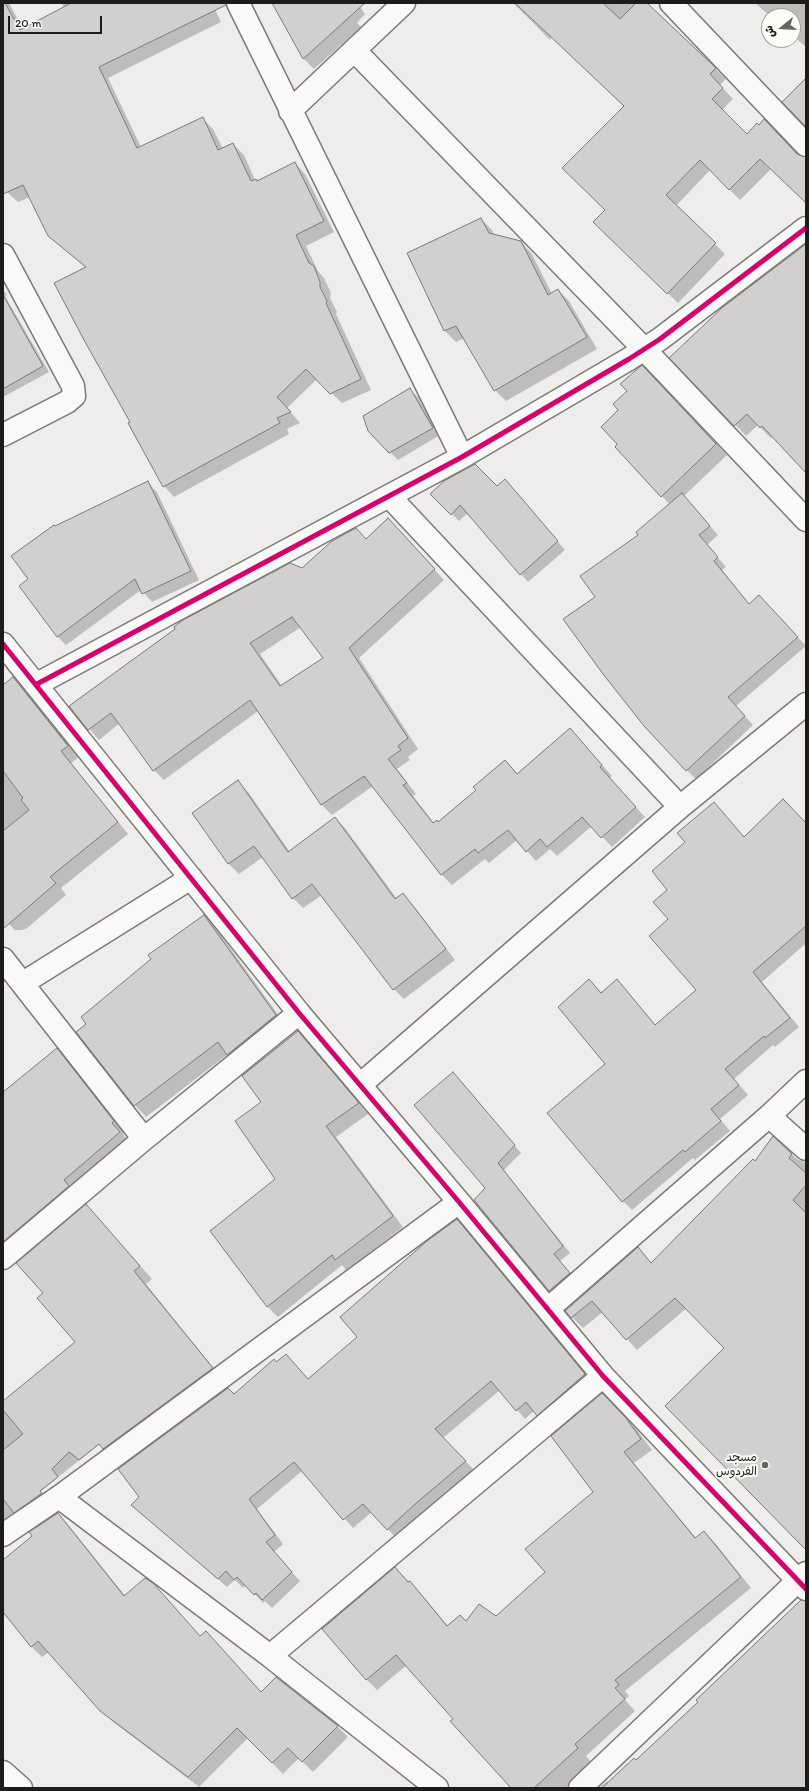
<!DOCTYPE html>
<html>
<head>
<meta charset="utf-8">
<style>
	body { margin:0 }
	#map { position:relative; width:809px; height:1791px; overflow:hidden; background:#efedeb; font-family:Itim,"Playpen Sans Arabic",sans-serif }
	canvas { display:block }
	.frame { position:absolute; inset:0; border:4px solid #1c1c1c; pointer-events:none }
	.north { position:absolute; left:761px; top:8px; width:40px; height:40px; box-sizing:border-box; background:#fdfcf7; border:1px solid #a3a29f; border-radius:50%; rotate:252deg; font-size:11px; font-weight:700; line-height:16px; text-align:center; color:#1c1c1c }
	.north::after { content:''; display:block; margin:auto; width:14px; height:18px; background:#666564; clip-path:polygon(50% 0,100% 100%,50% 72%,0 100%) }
	.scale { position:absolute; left:8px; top:16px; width:94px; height:18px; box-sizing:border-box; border:2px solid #1c1c1c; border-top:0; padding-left:5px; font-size:12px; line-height:14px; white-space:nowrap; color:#1c1c1c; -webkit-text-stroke:3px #fdfcf7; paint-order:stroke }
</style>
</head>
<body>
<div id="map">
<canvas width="809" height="1791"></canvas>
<div class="frame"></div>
<div class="north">ش</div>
<div class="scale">20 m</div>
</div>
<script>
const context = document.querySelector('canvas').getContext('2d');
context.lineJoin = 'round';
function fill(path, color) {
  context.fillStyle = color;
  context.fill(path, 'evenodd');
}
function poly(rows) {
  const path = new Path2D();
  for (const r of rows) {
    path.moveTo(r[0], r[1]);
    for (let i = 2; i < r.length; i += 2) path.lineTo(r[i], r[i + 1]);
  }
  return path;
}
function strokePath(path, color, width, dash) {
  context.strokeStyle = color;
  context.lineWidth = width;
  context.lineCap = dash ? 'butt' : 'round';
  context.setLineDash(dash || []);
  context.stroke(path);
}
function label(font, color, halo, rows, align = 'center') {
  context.font = font + ' Itim,"Playpen Sans Arabic",sans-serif';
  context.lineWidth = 4;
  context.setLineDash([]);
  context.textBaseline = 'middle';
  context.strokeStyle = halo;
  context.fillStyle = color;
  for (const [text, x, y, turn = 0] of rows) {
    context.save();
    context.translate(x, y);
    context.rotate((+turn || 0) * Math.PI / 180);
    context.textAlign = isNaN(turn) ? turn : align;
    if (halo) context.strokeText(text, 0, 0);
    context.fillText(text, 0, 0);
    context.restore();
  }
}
const shadow = poly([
	[3,3,9,3,23,29,64,8,62,3,212,3,221,22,108,78,141,147,202,118,213,129,223,149,233,144,244,155,255,180,258,182,295,163,305,174,334,232,306,246,318,271,324,278,331,293,330,298,337,312,336,314,371,390,342,403,317,379,287,408,300,423,287,429,289,434,174,497,164,486,129,423,132,422,86,268,49,235,30,197,18,202,7,192,3,183],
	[273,3,357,3,365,14,357,23,361,27,314,69,303,58],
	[513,3,646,3,726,79,720,85,733,99,722,110,747,135,806,170,806,202,771,169,740,200,710,170,676,206,725,254,678,303,604,233,607,210,625,107,552,37,550,40],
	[755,3,806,3,806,47,793,36,793,16,770,16],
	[481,219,492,230,495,236,521,242,532,254,552,294,558,290,569,301,597,349,506,401,495,390,464,338,456,342,445,331,408,254],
	[806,245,806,472,773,437,771,438,758,425,746,436,671,358],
	[3,289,7,295,5,296,49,372,3,397],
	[653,378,727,455,684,496,718,535,707,545,726,567,722,570,750,605,767,605,806,646,736,706,753,725,696,779,687,770,596,597,640,535,670,505,662,496],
	[410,390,418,397,440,435,398,460,369,431],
	[505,480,565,550,528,582,468,513,459,521,432,494,497,487],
	[148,483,157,492,199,580,152,602,141,590,66,645,57,636,29,580],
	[398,529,444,580,359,658,418,749,408,757,410,760,397,769,416,794,413,796,434,823,438,823,477,791,505,761,518,774,570,729,612,776,609,778,645,817,612,847,592,826,557,856,550,849,536,861,517,840,489,863,485,859,452,885,442,875,373,786,332,815,322,805,258,711,164,780,154,770,120,723,99,740,70,706,302,569,366,539],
	[301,627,324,658,282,686,260,654],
	[13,678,24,689,79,757,71,763,128,834,61,888,66,895,26,929,21,930,15,930,3,918,3,686],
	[238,782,248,792,290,852,335,818,345,828,397,899,402,894,413,905,455,960,404,999,394,989,322,895,303,908,293,898,263,857,239,874,229,864,193,813],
	[714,803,744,838,806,824,806,946,804,945,762,982,799,1027,775,1047,773,1045,734,1079,748,1095,720,1119,730,1131,695,1160,693,1158,632,1210,623,1201,607,1064,589,980,602,993,617,981,656,1026,697,990,670,919,669,890,686,842],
	[204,916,215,927,287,1027,239,1066,228,1054,146,1117,135,1105,77,1032],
	[298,1032,368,1114,336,1137,403,1227,346,1270,342,1265,278,1317,267,1306,277,1179,262,1103],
	[57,1049,68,1060,125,1133,123,1134,130,1144,3,1250,3,1093],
	[453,1073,521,1153,504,1170,570,1253,560,1261,576,1281,557,1298,475,1200,486,1188],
	[773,1138,797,1159,806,1163,806,1183,802,1188,803,1189,806,1186,806,1549,725,1348,687,1308,637,1350,603,1312,583,1328,572,1317,638,1249,652,1264,755,1162],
	[98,1218,152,1279,146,1284,224,1381,136,1446,120,1428,3,1521,3,1402,77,1342,45,1293],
	[457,1220,593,1384,546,1424,534,1411,525,1419,500,1390,443,1438,474,1470,422,1514,396,1538,372,1512,353,1528,302,1471,257,1509,283,1544,274,1552,300,1581,272,1608,265,1601,263,1603,246,1585,243,1588,235,1580,227,1587,132,1505,234,1395,286,1355,308,1380,359,1337],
	[613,1405,637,1430,652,1450,634,1463,696,1538,704,1532,715,1543,751,1588,625,1691,629,1696,625,1700,635,1711,586,1756,600,1773,586,1788,512,1788,454,1719,407,1665,377,1690,366,1679,395,1568,420,1593,448,1626,496,1617,547,1572,595,1492],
	[59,1516,70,1527,126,1597,200,1637,261,1692,337,1726,348,1737,313,1772,299,1758,283,1774,248,1738,199,1787,112,1721,49,1652,42,1657,31,1646,3,1611,3,1561],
	[806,1660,806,1788,599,1788,607,1781,609,1783,636,1761]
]);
const building = poly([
	[3,3,5,3,20,30,71,3,226,3,226,5,99,67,137,148,203,117,218,150,233,143,251,181,256,179,257,181,295,162,324,221,296,235,309,263,314,266,320,282,320,287,327,301,326,303,361,379,330,394,306,369,277,397,291,412,277,418,280,423,163,487,128,423,130,422,84,340,54,283,86,267,48,236,23,185,3,194,3,3],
	[272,3,365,3,303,59,272,3],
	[515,3,603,3,620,19,636,3,647,3,716,68,710,74,723,88,712,99,747,134,757,123,759,125,764,119,797,154,806,157,806,203,760,159,729,190,700,160,666,195,716,243,667,294,593,222,605,210,562,168,624,106,515,3],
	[806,78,806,127,782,102,806,78],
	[481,218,489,233,521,241,548,295,558,289,587,337,494,391,456,326,444,331,407,253,481,218],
	[806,244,806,473,762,426,760,428,747,414,734,426,669,358,723,307,806,244],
	[3,295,43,366,3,389,3,295],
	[642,365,716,444,661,497,615,447,617,444,601,427,618,410,613,404,627,391,620,384,642,365],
	[410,388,433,428,389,453,368,431,363,416,410,388],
	[475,464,497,486,505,479,558,541,520,575,460,505,451,515,430,494,444,481,475,464],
	[148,481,191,571,142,594,135,579,57,637,19,586,28,579,11,556,54,525,55,526,148,481],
	[682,493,710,526,699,535,718,557,714,561,749,604,759,595,798,637,728,697,745,716,686,771,644,726,603,674,563,619,595,597,580,576,638,535,636,532,682,493],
	[388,518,435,569,349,648,408,738,398,746,401,750,388,759,407,783,403,785,433,823,437,820,438,822,476,790,473,787,505,760,517,774,570,728,602,765,600,767,636,807,601,838,582,817,547,847,540,839,526,852,508,830,478,853,475,849,441,875,364,776,321,805,250,700,153,771,111,713,88,730,69,706,175,629,174,627,183,620,290,563,302,568,332,541,356,528,366,539,388,518],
	[292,617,323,658,280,686,250,643,292,617],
	[13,677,68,746,61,751,118,822,50,877,56,883,3,929,3,831,29,810,21,800,23,798,3,771,3,685,13,677],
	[238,780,288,852,335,817,395,899,403,893,446,949,393,990,312,884,292,899,254,846,228,864,192,813,238,780],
	[783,799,806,823,806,926,753,972,790,1018,765,1038,764,1036,725,1069,739,1085,711,1109,721,1121,685,1152,683,1150,622,1202,547,1113,605,1064,558,1007,589,979,601,993,617,979,655,1025,696,990,649,936,668,919,653,902,667,890,652,871,685,842,677,833,714,802,744,837,783,799],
	[204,915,276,1015,227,1055,218,1042,134,1106,76,1032,86,1024,81,1017,151,959,148,955,204,915],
	[298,1031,359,1103,326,1126,393,1216,335,1260,332,1255,267,1307,210,1231,275,1179,235,1121,261,1102,242,1076,298,1031],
	[57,1048,114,1121,112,1123,120,1132,64,1180,69,1186,3,1242,3,1092,57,1048],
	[453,1072,515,1145,498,1163,563,1246,554,1254,570,1273,549,1291,474,1200,485,1188,414,1105,453,1072],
	[773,1136,792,1154,789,1158,806,1173,806,1185,793,1200,806,1213,806,1550,665,1406,724,1348,675,1298,626,1340,592,1301,571,1318,565,1311,638,1247,651,1263,753,1159,755,1161,773,1136],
	[86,1204,140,1266,134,1271,213,1368,103,1449,99,1444,79,1460,69,1452,52,1469,58,1477,40,1491,42,1493,14,1513,3,1499,3,1450,23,1434,3,1410,3,1401,75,1342,37,1298,43,1293,16,1263,86,1204],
	[457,1219,585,1374,537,1416,526,1402,516,1411,491,1381,435,1429,466,1461,414,1505,387,1530,363,1504,343,1520,294,1462,249,1499,275,1535,266,1542,292,1572,262,1600,256,1593,254,1595,237,1577,234,1580,226,1571,218,1579,131,1505,139,1497,118,1469,228,1388,234,1394,274,1359,276,1362,286,1354,308,1379,357,1337,340,1317,427,1241,457,1219],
	[602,1393,626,1418,641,1439,624,1452,695,1538,704,1531,741,1577,615,1680,619,1685,615,1688,625,1699,575,1744,578,1748,534,1788,511,1788,450,1721,453,1719,396,1655,366,1680,322,1629,395,1567,408,1582,410,1581,447,1626,460,1615,466,1621,479,1604,496,1616,545,1572,525,1549,593,1492,551,1436,602,1393],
	[58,1513,124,1596,145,1578,153,1583,200,1636,206,1631,261,1692,276,1677,338,1726,302,1762,288,1748,272,1763,237,1728,188,1777,100,1711,38,1641,31,1647,3,1612,3,1560,32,1536,29,1532,58,1513],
	[801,1600,806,1601,806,1788,602,1788,634,1758,636,1760,698,1702,696,1700,801,1600]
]);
const street = poly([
	[238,3,462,457],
	[671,3,806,145],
	[355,51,644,349,806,520],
	[290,111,404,3],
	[3,255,73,386,74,396,67,402,3,435],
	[389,496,680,807],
	[3,644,299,1013,459,1202,603,1376,806,1589],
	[37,684,462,457,629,359,660,339,806,228],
	[3,959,144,1139],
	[23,983,191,878],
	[360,1085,680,807,806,704],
	[769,1116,806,1149],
	[3,1258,144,1139,299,1013],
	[548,1309,769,1116,806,1081],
	[59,1497,270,1656,437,1788],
	[3,1535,59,1497,459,1202],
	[270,1656,603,1376],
	[580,1788,806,1573]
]);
const secondary = poly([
	[3,1772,21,1788]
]);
const cycleway = poly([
	[3,644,299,1013,459,1202,603,1376,806,1589],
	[37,684,462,457,629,359,660,339,806,228]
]);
const markers = [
	[765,1465,4,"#666564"]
];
const poiNames = [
	["مسجد",757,1458],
	["الفردوس",757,1472]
];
fill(shadow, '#0003');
fill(building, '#d1d0cf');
strokePath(building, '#7b7a79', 1);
strokePath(street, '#7b7a79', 25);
strokePath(secondary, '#7b7a79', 25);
strokePath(street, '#f9f9f7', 22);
strokePath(secondary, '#f9f9f7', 22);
strokePath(cycleway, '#d6006c', 5);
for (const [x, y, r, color] of markers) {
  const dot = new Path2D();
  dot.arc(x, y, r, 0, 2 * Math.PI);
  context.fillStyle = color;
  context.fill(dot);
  strokePath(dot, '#fdfcf7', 1.5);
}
label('12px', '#1c1c1c', '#fdfcf7', poiNames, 'right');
</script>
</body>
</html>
